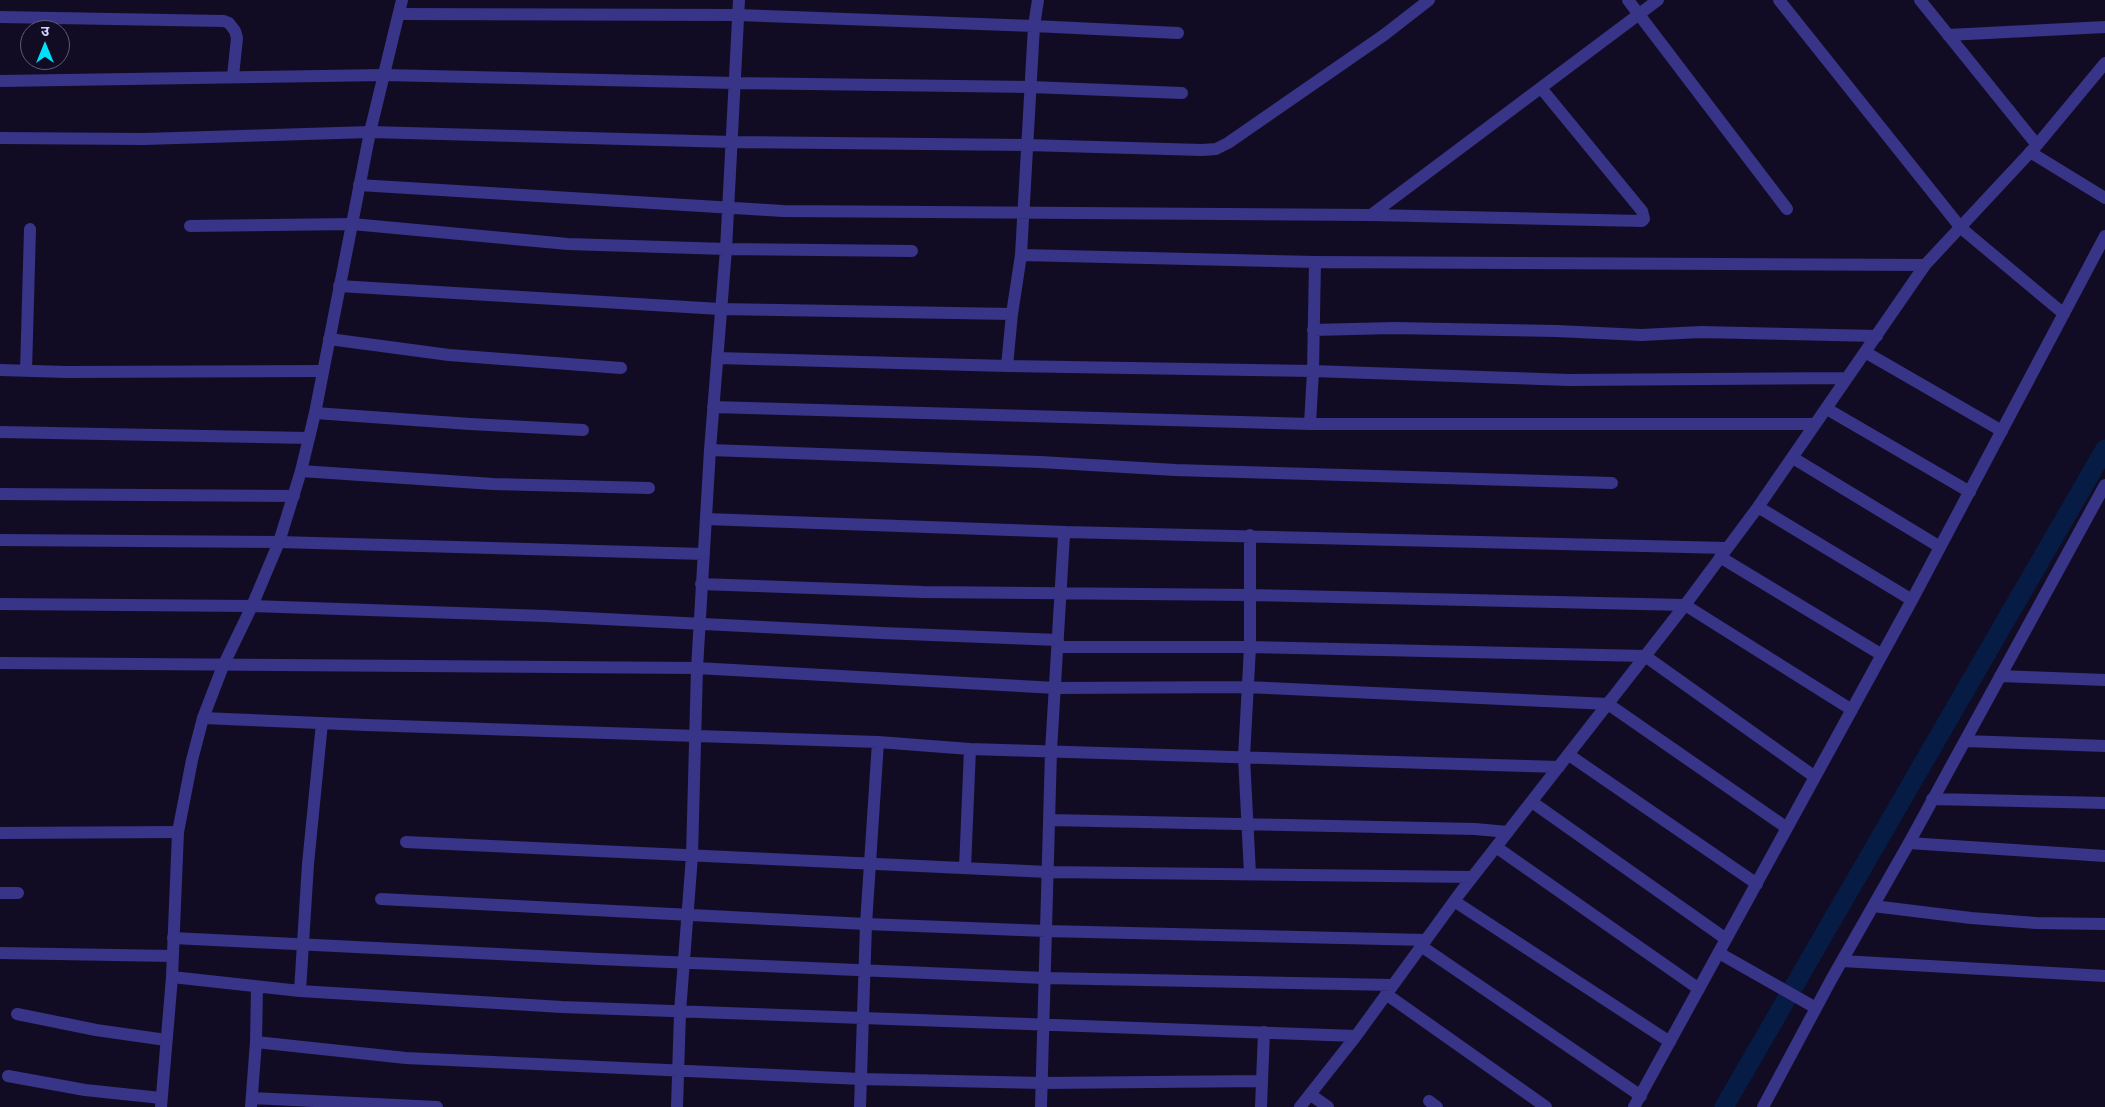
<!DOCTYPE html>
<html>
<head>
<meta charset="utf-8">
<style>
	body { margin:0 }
	#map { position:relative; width:2105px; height:1107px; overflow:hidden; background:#110c24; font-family:"Open Sans","Noto Sans Devanagari",sans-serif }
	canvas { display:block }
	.north { position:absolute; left:20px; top:20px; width:50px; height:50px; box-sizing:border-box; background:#110c24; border:1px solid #5f5a7c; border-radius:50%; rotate:0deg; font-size:14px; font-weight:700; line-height:20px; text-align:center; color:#d5d0ff }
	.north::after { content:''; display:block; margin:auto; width:18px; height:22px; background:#00e0fb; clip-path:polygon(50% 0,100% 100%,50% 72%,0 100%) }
</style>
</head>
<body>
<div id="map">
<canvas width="2105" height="1107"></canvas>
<div class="north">उ</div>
</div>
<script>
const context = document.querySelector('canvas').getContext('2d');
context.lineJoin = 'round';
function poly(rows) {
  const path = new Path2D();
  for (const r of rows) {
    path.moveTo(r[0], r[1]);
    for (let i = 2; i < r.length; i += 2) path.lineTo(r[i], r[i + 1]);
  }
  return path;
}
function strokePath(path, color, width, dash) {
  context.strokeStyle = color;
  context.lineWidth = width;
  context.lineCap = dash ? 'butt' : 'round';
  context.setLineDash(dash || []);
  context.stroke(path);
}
const canal = poly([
	[1724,1107,2105,449]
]);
const minor = poly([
	[1038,0,1034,26,1021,255,1315,262,1925,265],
	[1628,0,1787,209],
	[1779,0,1961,228,2064,314],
	[1920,0,2037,145],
	[399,14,738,15,1034,26,1178,33],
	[0,17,224,21,229,23,235,31,237,38,233,76],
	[1948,35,2105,27],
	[0,81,384,75,735,83,1031,87,1182,93],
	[0,138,144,139,370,132,732,142,1026,145,1202,150,1216,149,1228,143,1384,35,1429,0],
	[2030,152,2105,198],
	[359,185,783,211,1371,215,1642,221,1644,219,1642,211,1541,88],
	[1371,215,1658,0],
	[190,226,352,224,568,244,726,249,912,251],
	[339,286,720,309,1012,314],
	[1313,330,1393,328,1557,331,1641,335,1701,332,1877,336],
	[329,339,449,355,621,368],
	[1865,352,2002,431],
	[717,358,1007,366,1313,371,1569,380,1847,378],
	[1007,366,1012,314,1021,255],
	[0,370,67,372,323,371],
	[26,371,30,229],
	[713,407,1310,424,1815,424],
	[1827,409,1970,492],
	[315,413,470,424,583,430],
	[1310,424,1313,371,1315,262],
	[0,432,309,438],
	[710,450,1040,462,1175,470,1612,483],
	[1793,458,1940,547],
	[301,471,493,484,649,488],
	[0,494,294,496],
	[1758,507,1912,600],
	[706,519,1066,532],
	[0,540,279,542,704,554],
	[1720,557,1882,655],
	[701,584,923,592,1251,595,1685,605,1852,710],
	[0,604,252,606,545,616,882,633,1058,640],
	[1058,647,1250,647,1645,656,1815,777],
	[0,663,697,668,1056,688,1247,687,1608,704,1787,828],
	[2000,676,2105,680],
	[203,718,366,725,878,742,970,749,1559,767],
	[1965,741,2105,746],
	[1569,755,1757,884],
	[1932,799,2105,803],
	[1532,802,1726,939],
	[1049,820,1475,829,1508,832],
	[0,833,178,832],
	[406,842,1048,872,1472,877],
	[1909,843,2105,856],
	[1496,847,1699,989],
	[965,868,970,749],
	[1250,874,1244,757,1250,647,1250,535],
	[0,893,18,893],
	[381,899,866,924,1046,931,1426,940],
	[1454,901,1670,1042],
	[1873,906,1971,918,2036,923,2105,924],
	[173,938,599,959,1045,978,1393,985],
	[1421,946,1641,1096],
	[0,953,172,956],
	[1719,953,1816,1008],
	[1842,961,2105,976],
	[172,977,300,991,562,1007,1356,1036],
	[300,991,308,864,322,723],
	[1386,994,1546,1107],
	[17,1014,96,1030,166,1040],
	[256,1042,406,1058,861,1079,1042,1083,1262,1081],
	[8,1076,85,1090,161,1098],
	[1311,1095,1328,1107],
	[252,1098,437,1107],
	[1429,1101,1437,1107],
	[251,1107,256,1042,257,987],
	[677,1107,680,1012,692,856,697,668,710,450,726,249,739,0],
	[860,1107,866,924,878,742],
	[1041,1107,1051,751,1064,535,1066,532,1727,548],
	[1261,1107,1264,1032],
	[1300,1107,1356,1036,1460,893,1685,605,1758,507,1925,265,2037,145,2105,63],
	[1634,1107,1912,600,2105,236],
	[1763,1107,1831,980,1909,843,2105,485]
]);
const tertiary = poly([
	[161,1107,172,977,178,832,192,760,203,718,223,666,252,606,279,542,301,471,315,413,370,132,402,0]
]);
strokePath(canal, '#061c44', 19);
strokePath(minor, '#383487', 12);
strokePath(tertiary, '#383487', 12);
</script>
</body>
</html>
